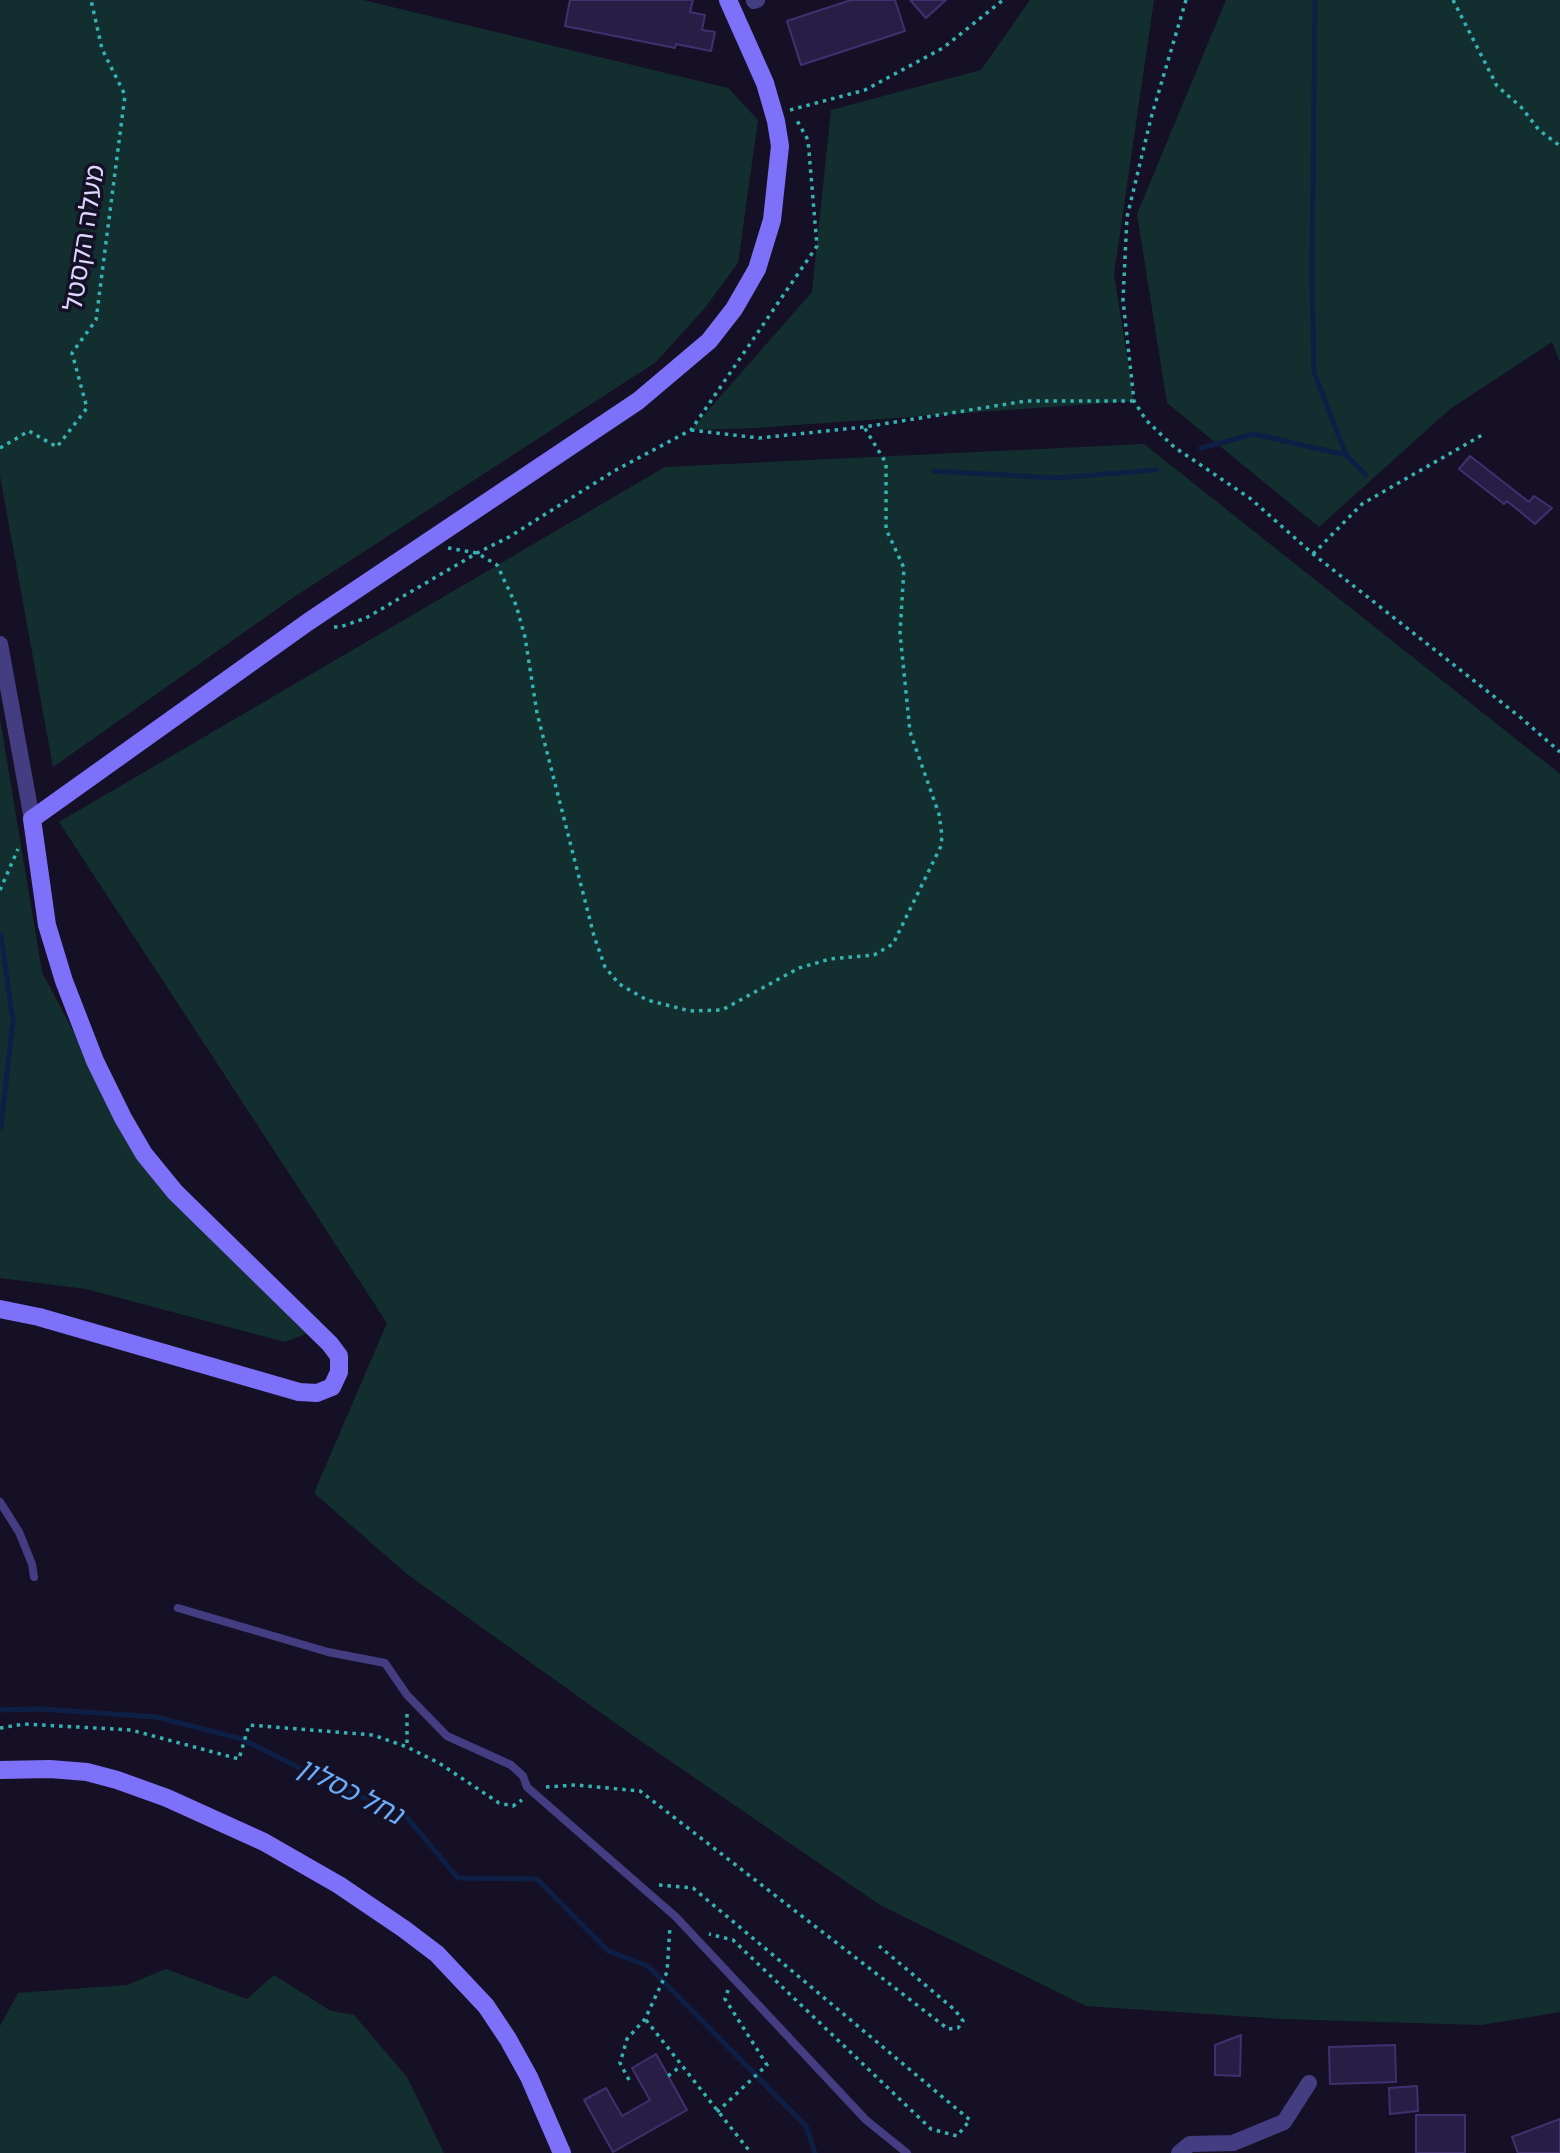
<!DOCTYPE html>
<html>
<head>
<meta charset="utf-8">
<style>
	body { margin:0 }
	canvas { display:block; background:#151025 }
</style>
</head>
<body>
<canvas width="1560" height="2153"></canvas>
<script>
const context = document.querySelector('canvas').getContext('2d');
context.lineJoin = 'round';
function fill(path, color) {
  context.fillStyle = color;
  context.fill(path, 'evenodd');
}
function poly(rows) {
  const path = new Path2D();
  for (const r of rows) {
    path.moveTo(r[0], r[1]);
    for (let i = 2; i < r.length; i += 2) path.lineTo(r[i], r[i + 1]);
  }
  return path;
}
function strokePath(path, color, width, dash) {
  context.strokeStyle = color;
  context.lineWidth = width;
  context.lineCap = dash ? 'butt' : 'round';
  context.setLineDash(dash || []);
  context.stroke(path);
}
function label(font, color, halo, rows, align = 'center') {
  context.font = font + ' Cabin,"Noto Sans Hebrew",sans-serif';
  context.lineWidth = 7;
  context.setLineDash([]);
  context.textBaseline = 'middle';
  context.strokeStyle = halo;
  context.fillStyle = color;
  for (const [text, x, y, turn = 0] of rows) {
    context.save();
    context.translate(x, y);
    context.rotate((+turn || 0) * Math.PI / 180);
    context.textAlign = isNaN(turn) ? turn : align;
    if (halo) context.strokeText(text, 0, 0);
    context.fillText(text, 0, 0);
    context.restore();
  }
}
const green = poly([
	[0,0,363,0,728,88,758,120,738,263,704,309,656,362,294,597,53,767,0,476],
	[1030,0,1154,0,1114,274,1134,401,754,428,691,430,812,292,831,110,981,70],
	[1226,0,1560,0,1560,362,1552,342,1450,409,1319,527,1167,403,1137,214],
	[1144,444,1560,774,1560,2012,1481,2025,1284,2019,1086,2006,880,1905,625,1730,407,1574,314,1493,387,1323,59,822,665,467],
	[0,719,42,972,142,1162,306,1334,285,1342,86,1289,0,1278],
	[166,1969,247,1999,274,1975,331,2011,354,2015,407,2077,444,2153,0,2153,0,2026,18,1993,127,1985]
]);
const stream = poly([
	[1315,0,1312,275,1314,372,1346,455,1366,475],
	[1201,448,1254,434,1346,455],
	[934,471,1057,478,1156,470],
	[1,935,13,1021,1,1127],
	[0,1710,42,1709,156,1717,242,1739,335,1786,404,1814,458,1878,537,1879,608,1951,648,1966,806,2126,815,2153]
]);
const building = poly([
	[570,0,693,0,690,12,705,15,702,30,715,32,711,51,676,44,675,48,565,26,570,0],
	[851,0,895,0,905,31,801,65,787,21,851,0],
	[910,0,946,0,926,18,910,0],
	[1470,456,1529,502,1534,496,1552,508,1535,524,1507,501,1504,504,1459,469,1470,456],
	[1241,2035,1240,2076,1215,2075,1215,2045,1241,2035],
	[1395,2045,1396,2082,1330,2084,1329,2047,1395,2045],
	[656,2054,687,2110,613,2152,584,2100,606,2088,622,2116,650,2100,632,2068,656,2054],
	[1417,2086,1418,2111,1390,2114,1389,2088,1417,2086],
	[1416,2115,1465,2115,1465,2153,1416,2153,1416,2115],
	[1560,2119,1560,2153,1518,2153,1512,2137,1560,2119]
]);
const path = poly([
	[1186,0,1151,118,1127,217,1123,300,1134,401,1146,420,1174,447,1251,499,1313,554,1520,717,1560,752],
	[1453,0,1497,86,1521,107,1539,130,1560,146],
	[790,110,865,90,943,48,1003,0],
	[691,430,759,438,864,427,1026,401,1133,401],
	[0,448,29,431,57,447,87,408,72,353,96,320,125,95,102,49,91,0],
	[448,548,477,553,497,565,516,605,525,637,537,713,594,936,605,967,619,984,647,1000,690,1011,722,1010,799,968,830,959,874,955,893,944,941,846,942,836,939,814,910,732,900,633,904,568,886,529,886,463,864,427],
	[1313,554,1362,504,1482,435],
	[334,627,340,627,366,618,477,553,509,537,614,471,691,430,817,246,808,140,795,117],
	[0,890,18,849],
	[407,1714,407,1747],
	[0,1728,24,1724,131,1730,239,1759,249,1725,373,1735,407,1747,439,1763,499,1803,513,1806,522,1800],
	[546,1787,576,1785,640,1791,948,2029,958,2028,963,2021,955,2010,879,1946],
	[659,1885,693,1888,970,2120,957,2136,931,2129,733,1940,709,1934],
	[646,2020,751,2153],
	[668,2076,681,2066],
	[629,2080,620,2063,627,2039,645,2019,667,1972,670,1926],
	[717,2112,767,2065,725,1999,728,1990]
]);
const service = poly([
	[0,1502,19,1532,32,1564,34,1577],
	[178,1608,328,1652,385,1663,407,1695,447,1736,511,1765,523,1776,527,1787,676,1917,866,2120,907,2153]
]);
const minor = poly([
	[754,1,757,0],
	[0,644,32,819],
	[1179,2153,1190,2144,1233,2143,1284,2122,1309,2083]
]);
const secondary = poly([
	[0,1309,39,1317,299,1392,317,1393,332,1387,339,1372,339,1356,330,1344,175,1192,144,1154,123,1118,95,1061,64,981,47,925,32,819,308,622,638,401,709,341,734,309,757,269,772,220,780,146,776,121,765,83,728,0],
	[0,1770,50,1769,87,1772,117,1780,167,1798,264,1842,339,1885,404,1929,437,1954,486,2006,508,2039,529,2077,562,2153]
]);
const streetNames = [
	["מעלה הקסטל",85,238,-81]
];
const waterNames = [
	["נחל כסלון",350,1792,27]
];
fill(green, '#132e2f');
strokePath(stream, '#0e1f46', 5);
fill(building, '#281d45');
strokePath(building, '#413070', 2);
strokePath(path, '#35b2b2', 3.5, [3.5, 5]);
strokePath(service, '#443d82', 8);
strokePath(minor, '#443d82', 16);
strokePath(secondary, '#7e71f9', 18);
label('26px', '#ddd6fd', '#151025', streetNames);
label('italic 28px', '#69acf9', '#151025', waterNames);
</script>
</body>
</html>
